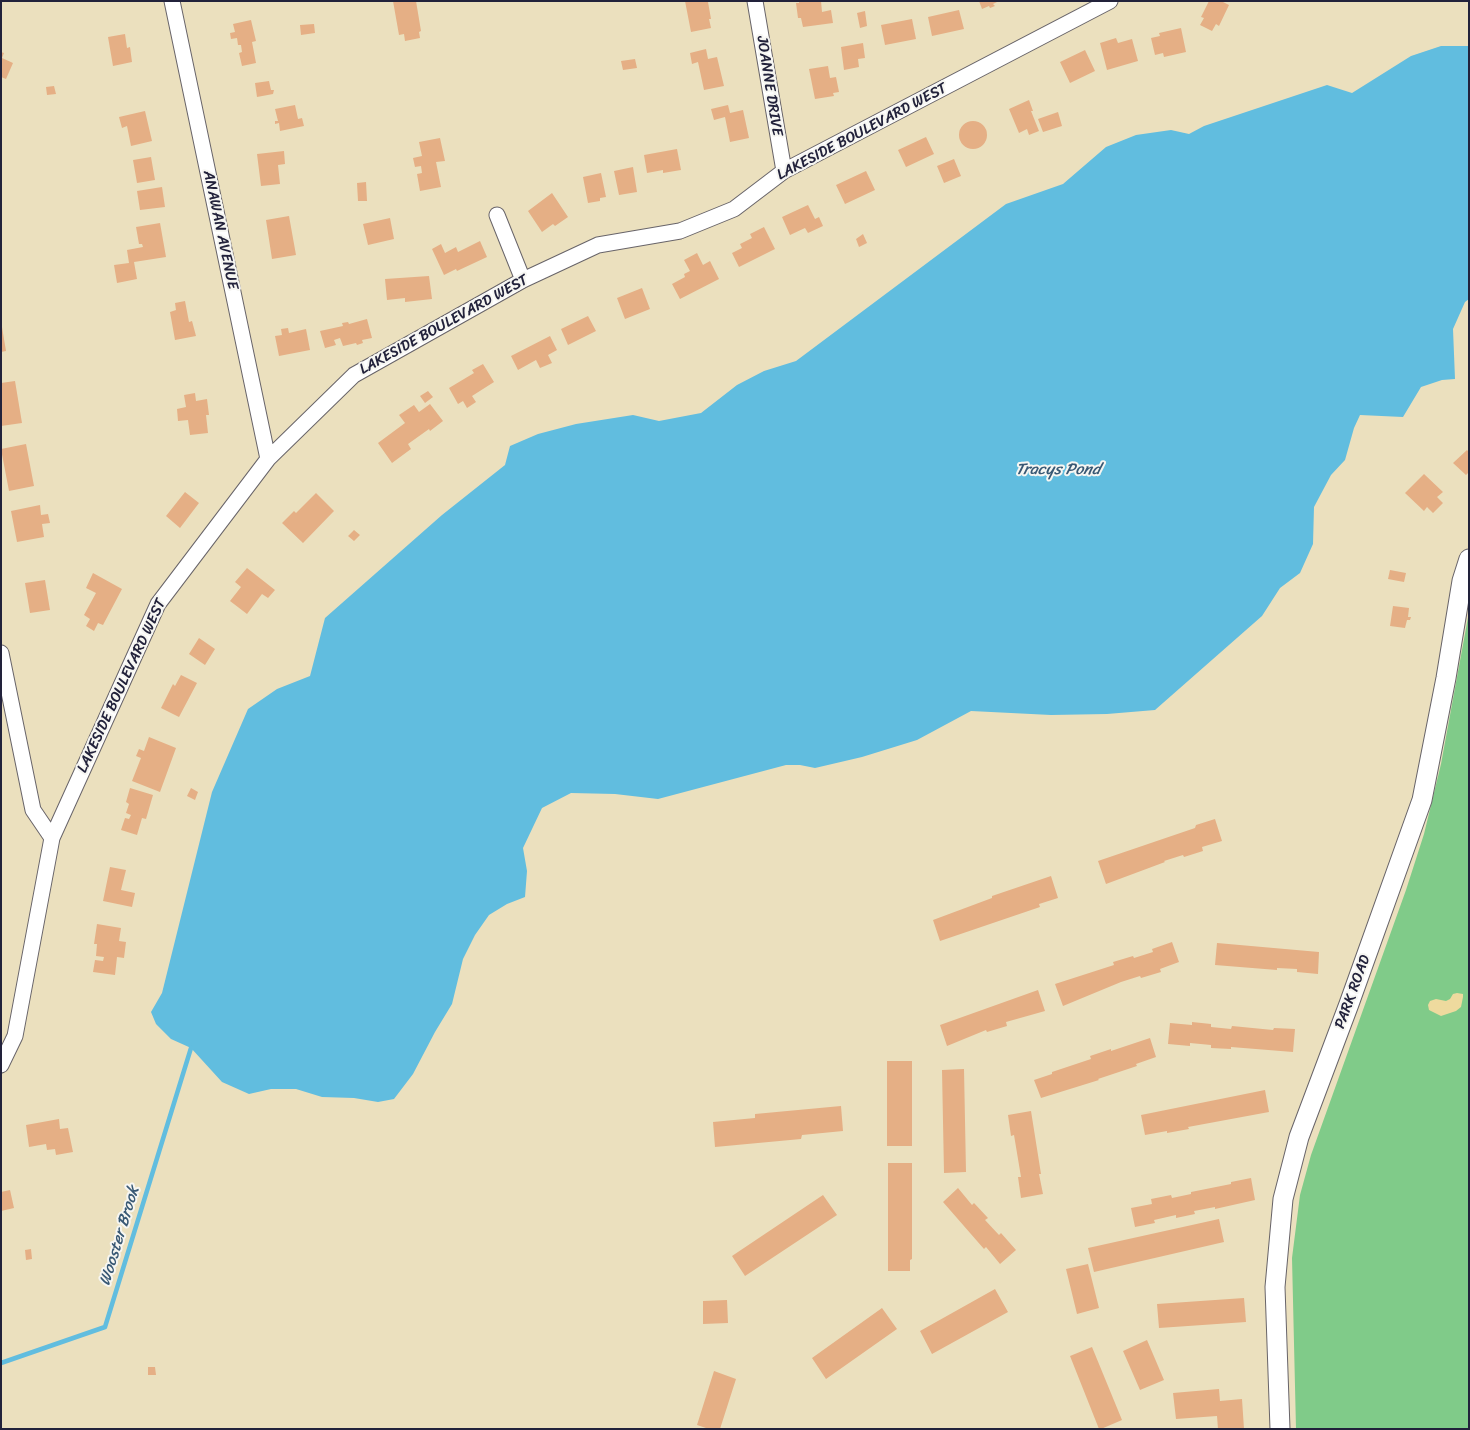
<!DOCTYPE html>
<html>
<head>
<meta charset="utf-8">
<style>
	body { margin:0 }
	#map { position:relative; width:1470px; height:1430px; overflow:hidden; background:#ebe0be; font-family:Sriracha,sans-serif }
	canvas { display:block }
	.frame { position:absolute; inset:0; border:2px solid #22223b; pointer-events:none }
</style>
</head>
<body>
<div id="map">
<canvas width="1470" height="1430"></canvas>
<div class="frame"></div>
</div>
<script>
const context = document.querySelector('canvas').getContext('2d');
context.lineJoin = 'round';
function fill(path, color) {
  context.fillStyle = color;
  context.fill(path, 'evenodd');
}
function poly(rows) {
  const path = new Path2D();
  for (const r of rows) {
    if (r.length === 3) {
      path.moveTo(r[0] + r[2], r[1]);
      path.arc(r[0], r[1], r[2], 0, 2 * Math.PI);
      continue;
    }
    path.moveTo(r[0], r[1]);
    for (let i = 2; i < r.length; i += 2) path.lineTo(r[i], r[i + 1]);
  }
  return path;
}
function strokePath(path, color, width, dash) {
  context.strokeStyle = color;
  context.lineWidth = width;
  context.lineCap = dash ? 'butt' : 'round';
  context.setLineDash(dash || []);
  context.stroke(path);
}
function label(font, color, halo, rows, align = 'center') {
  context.font = font + ' Sriracha,sans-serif';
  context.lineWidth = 4;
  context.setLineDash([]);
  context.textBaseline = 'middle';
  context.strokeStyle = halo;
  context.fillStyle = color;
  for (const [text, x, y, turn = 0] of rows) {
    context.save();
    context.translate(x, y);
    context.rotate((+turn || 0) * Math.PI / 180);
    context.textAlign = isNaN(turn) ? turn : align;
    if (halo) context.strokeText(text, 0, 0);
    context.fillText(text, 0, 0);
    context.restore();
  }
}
const green = poly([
	[1469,612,1469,1429,1296,1429,1292,1258,1300,1195,1311,1155,1406,890,1424,834,1441,764]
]);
const sand = poly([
	[1457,993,1463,994,1463,997,1461,1007,1456,1011,1441,1016,1429,1010,1428,1005,1430,1001,1436,999,1446,1001,1450,999,1453,994]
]);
const water = poly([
	[1441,46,1469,46,1469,299,1465,302,1453,329,1455,379,1442,380,1421,387,1403,417,1360,415,1354,428,1345,460,1331,475,1314,507,1313,544,1300,573,1280,588,1262,616,1155,710,1107,714,1051,715,971,711,917,740,862,757,815,768,800,765,786,765,658,799,615,794,571,793,542,808,523,848,527,871,525,897,507,904,489,915,475,935,463,959,452,1004,435,1032,413,1074,394,1099,378,1102,354,1098,322,1097,296,1089,271,1089,249,1094,222,1082,191,1048,171,1039,156,1024,151,1012,162,993,212,792,248,709,277,689,310,676,325,618,442,515,505,465,510,446,538,434,576,424,633,415,659,421,701,413,737,385,764,371,796,361,1006,204,1063,184,1106,147,1136,135,1171,130,1189,134,1204,126,1327,85,1352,93,1411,56]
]);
const stream = poly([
	[1,1363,105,1327,191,1048]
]);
const building = poly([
	[393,1,416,1,421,31,419,32,420,38,405,41,404,34,399,35],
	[685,1,708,2,711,19,709,19,711,28,691,32],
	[799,1,821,1,822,12,831,10,833,23,803,27,801,18,798,18,796,3,799,3],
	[979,1,999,1,993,4,995,6,990,8,989,6,982,9],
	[1209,1,1221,1,1229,5,1219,26,1216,24,1212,31,1200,25,1204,18,1201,17],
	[959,10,964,29,932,36,928,17],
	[865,11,867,26,860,28,857,13],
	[912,19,916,39,885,45,881,25],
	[251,20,256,41,252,42,256,63,242,66,239,53,242,52,241,45,238,45,237,38,231,39,230,33,235,32,233,24],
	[314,24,315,33,301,35,300,25],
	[1181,28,1186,52,1164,57,1163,53,1155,55,1151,38,1160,36,1159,33],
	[125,34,127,48,130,47,132,62,113,66,108,37],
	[1116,38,1118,43,1132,39,1138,61,1107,70,1100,43],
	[863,43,865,58,858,59,859,67,844,70,841,47],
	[706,49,708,59,717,57,724,86,704,90,698,62,692,64,690,53],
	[1085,50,1095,71,1070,83,1060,62],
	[1,52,4,53,2,58,13,63,6,79,1,77],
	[635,59,637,68,623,70,621,61],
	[828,66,830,78,836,77,839,92,833,93,834,96,815,99,809,69],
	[269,81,271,90,274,90,273,94,257,97,255,83],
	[54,86,56,94,47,95,46,87],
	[1029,100,1033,111,1031,111,1039,131,1029,135,1027,129,1019,133,1009,109],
	[295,105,298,119,302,118,304,126,280,131,279,123,275,124,275,121,278,121,275,109],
	[728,105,730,113,743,110,749,138,730,142,725,117,714,120,711,109],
	[145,111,152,141,131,146,127,126,122,128,119,117],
	[1058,112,1062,126,1043,132,1038,119],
	[973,135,14],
	[926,137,934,154,906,167,898,150],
	[440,138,445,161,436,162,441,187,420,191,417,174,422,173,421,166,415,167,413,158,422,156,419,142],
	[677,149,681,170,663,173,663,170,647,173,644,155],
	[284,151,285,164,278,165,280,184,261,186,257,154],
	[151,157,155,180,137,183,133,160],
	[954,159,961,176,944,183,937,166],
	[633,167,637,192,619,195,614,171],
	[866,171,875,190,845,204,836,185],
	[601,173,606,197,600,198,600,201,588,203,583,177],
	[366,182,367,201,358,201,357,183],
	[162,187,165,207,140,210,137,191],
	[552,193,568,217,555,226,553,224,542,232,528,211],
	[808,205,815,219,819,217,823,226,808,233,805,228,790,235,782,217],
	[289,216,296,255,272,259,266,220],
	[390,218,394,239,368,245,363,224],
	[160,223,166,257,134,262,137,279,117,283,114,265,129,263,127,250,143,247,142,244,139,244,136,227],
	[764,227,775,249,739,267,732,253,742,248,740,244,752,238,750,234],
	[863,234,867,243,859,247,856,239],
	[480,241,487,257,457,271,456,269,444,275,432,249,441,244,445,253,456,247,458,252],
	[697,253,703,265,710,261,719,279,680,299,672,284,685,277,684,274,690,271,684,260],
	[429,276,432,299,405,302,405,298,387,300,385,279],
	[642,288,650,309,625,319,617,298],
	[185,301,189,322,192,321,196,336,175,340,170,312,176,310,175,303],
	[588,316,596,331,568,345,561,329],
	[367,319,372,338,362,340,363,343,357,345,356,343,343,346,340,338,334,340,336,345,325,348,320,331,343,326,342,323,348,322,349,324],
	[2,327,6,351,1,352,1,328],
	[288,328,289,333,306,329,310,350,279,356,275,336,282,335,281,329],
	[550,336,557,350,548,355,552,363,540,368,536,360,518,370,511,356],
	[483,364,494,382,472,396,476,402,467,408,463,401,458,404,449,388,474,373,472,370],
	[15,381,22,423,1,426,1,383],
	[428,391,433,397,425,403,420,396],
	[195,393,196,401,207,399,209,415,206,415,208,433,190,435,188,420,178,421,177,409,186,407,184,395],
	[430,404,443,421,430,431,429,429,408,444,411,449,392,463,378,443,405,423,399,415,414,405,419,412],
	[26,444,34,486,9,491,1,449],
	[1467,450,1469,452,1469,472,1466,475,1453,463],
	[1424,474,1443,492,1437,497,1443,503,1433,513,1427,507,1424,511,1405,493],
	[185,492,199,503,180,528,166,516],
	[316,493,334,511,303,543,282,523,294,511,296,513],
	[40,505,41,515,48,514,50,523,42,524,44,537,17,542,11,511],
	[354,530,360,535,354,541,348,536],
	[247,568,275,590,268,598,262,594,247,614,230,601,241,587,235,582],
	[1390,570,1406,573,1404,582,1388,579],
	[93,573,122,589,103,625,98,623,94,631,86,626,90,619,84,615,96,593,86,588],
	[45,580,50,610,30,613,25,583],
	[1393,606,1409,608,1408,617,1411,617,1410,620,1407,620,1405,628,1390,626],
	[199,638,215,649,205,665,189,654],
	[181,675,197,683,179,717,161,708,173,684,175,686],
	[149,737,176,748,160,792,132,781,141,758,136,756,139,749,144,751],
	[130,788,153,795,146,819,142,818,137,835,121,830,125,818,129,819,131,815,126,813,129,804,126,802],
	[191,788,198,792,195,800,187,796],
	[1215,819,1222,841,1202,847,1203,851,1184,857,1183,855,1164,861,1165,862,1106,884,1098,861,1195,828,1196,825],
	[110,867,126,870,121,890,135,893,132,907,103,901],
	[1051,876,1058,898,1039,904,1040,907,940,941,933,920,992,898,992,896],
	[97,924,121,928,119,941,126,942,124,958,117,957,115,975,93,972,95,960,103,961,104,957,96,956,97,944,94,944],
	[1172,942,1179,962,1160,969,1161,972,1141,978,1140,976,1121,982,1063,1006,1055,984,1114,965,1113,962,1133,956,1134,958,1153,952,1152,949],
	[1217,943,1319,952,1318,974,1297,972,1297,969,1277,968,1277,970,1215,965],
	[1038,990,1045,1011,1006,1022,1007,1026,987,1032,986,1030,947,1046,940,1025],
	[1192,1022,1211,1024,1211,1027,1231,1029,1232,1026,1273,1030,1274,1028,1295,1029,1293,1052,1231,1047,1231,1049,1211,1048,1211,1045,1190,1043,1190,1046,1168,1044,1170,1023,1192,1025],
	[1150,1038,1156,1057,1136,1064,1137,1066,1098,1079,1099,1080,1041,1098,1034,1080,1052,1074,1052,1072,1091,1059,1090,1056,1111,1049,1111,1051],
	[887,1061,912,1061,912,1146,887,1146],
	[964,1069,966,1172,944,1173,942,1070],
	[1265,1090,1269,1112,1188,1127,1189,1129,1167,1133,1167,1131,1145,1135,1141,1115],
	[841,1106,843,1131,802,1135,801,1139,715,1147,713,1122,755,1118,755,1114],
	[1031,1111,1041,1174,1039,1174,1043,1194,1021,1198,1018,1177,1021,1177,1014,1135,1011,1136,1008,1115],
	[59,1119,60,1129,68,1128,73,1152,56,1155,55,1149,47,1150,46,1144,29,1147,26,1125],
	[888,1163,912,1163,912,1259,910,1260,910,1271,888,1271],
	[1251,1178,1255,1200,1215,1209,1215,1207,1194,1211,1195,1214,1176,1218,1176,1215,1154,1220,1155,1223,1135,1227,1131,1208,1152,1204,1151,1199,1171,1195,1172,1198,1191,1194,1191,1192,1231,1184,1231,1182],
	[958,1188,972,1205,974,1203,988,1218,985,1220,999,1235,1001,1233,1016,1250,1000,1264,986,1247,984,1249,943,1202],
	[10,1190,14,1208,1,1211,1,1192],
	[823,1195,837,1215,745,1276,732,1256],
	[1219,1219,1224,1242,1094,1272,1088,1248],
	[31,1249,32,1259,26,1260,25,1250],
	[1088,1264,1099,1308,1077,1314,1066,1269],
	[995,1289,1008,1312,932,1354,920,1331],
	[1244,1298,1246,1322,1159,1328,1157,1304],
	[727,1300,728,1323,703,1324,703,1301],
	[882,1308,897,1329,826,1379,812,1358],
	[1147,1340,1164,1380,1140,1390,1123,1351],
	[1092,1347,1122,1420,1101,1429,1099,1429,1070,1356],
	[148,1367,155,1367,156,1375,148,1375],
	[714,1371,736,1379,720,1429,709,1429,697,1425],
	[1219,1389,1220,1401,1242,1399,1244,1429,1218,1429,1217,1416,1176,1419,1173,1393]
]);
const minor = poly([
	[172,1,268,459],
	[755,1,784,171],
	[497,215,523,280],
	[1,653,33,810,52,838],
	[1,1065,15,1036,52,838,158,604,268,459,354,375,523,280,598,245,680,231,734,209,784,171,1110,1]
]);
const major = poly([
	[1280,1429,1275,1287,1283,1199,1299,1137,1349,1004,1422,800,1446,678,1462,581,1469,559]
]);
const streetNames = [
	["JOANNE DRIVE",769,86,81],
	["LAKESIDE BOULEVARD WEST",862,132,-28],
	["ANAWAN AVENUE",220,230,78],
	["LAKESIDE BOULEVARD WEST",444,325,-29],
	["LAKESIDE BOULEVARD WEST",122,686,-65],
	["PARK ROAD",1353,992,-70]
];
const waterNames = [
	["Tracys Pond",1058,470],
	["Wooster Brook",120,1236,-73]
];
fill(green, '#80cb89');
fill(sand, '#eeda9e');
fill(water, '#61bddf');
strokePath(stream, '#61bddf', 4.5);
fill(building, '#e5af85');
strokePath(minor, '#686469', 17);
strokePath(major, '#686469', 21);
strokePath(minor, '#fff', 15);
strokePath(major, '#fff', 19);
label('15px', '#22223b', '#f6f6f2', streetNames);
label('italic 16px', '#385874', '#f6f6f2', waterNames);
</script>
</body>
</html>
